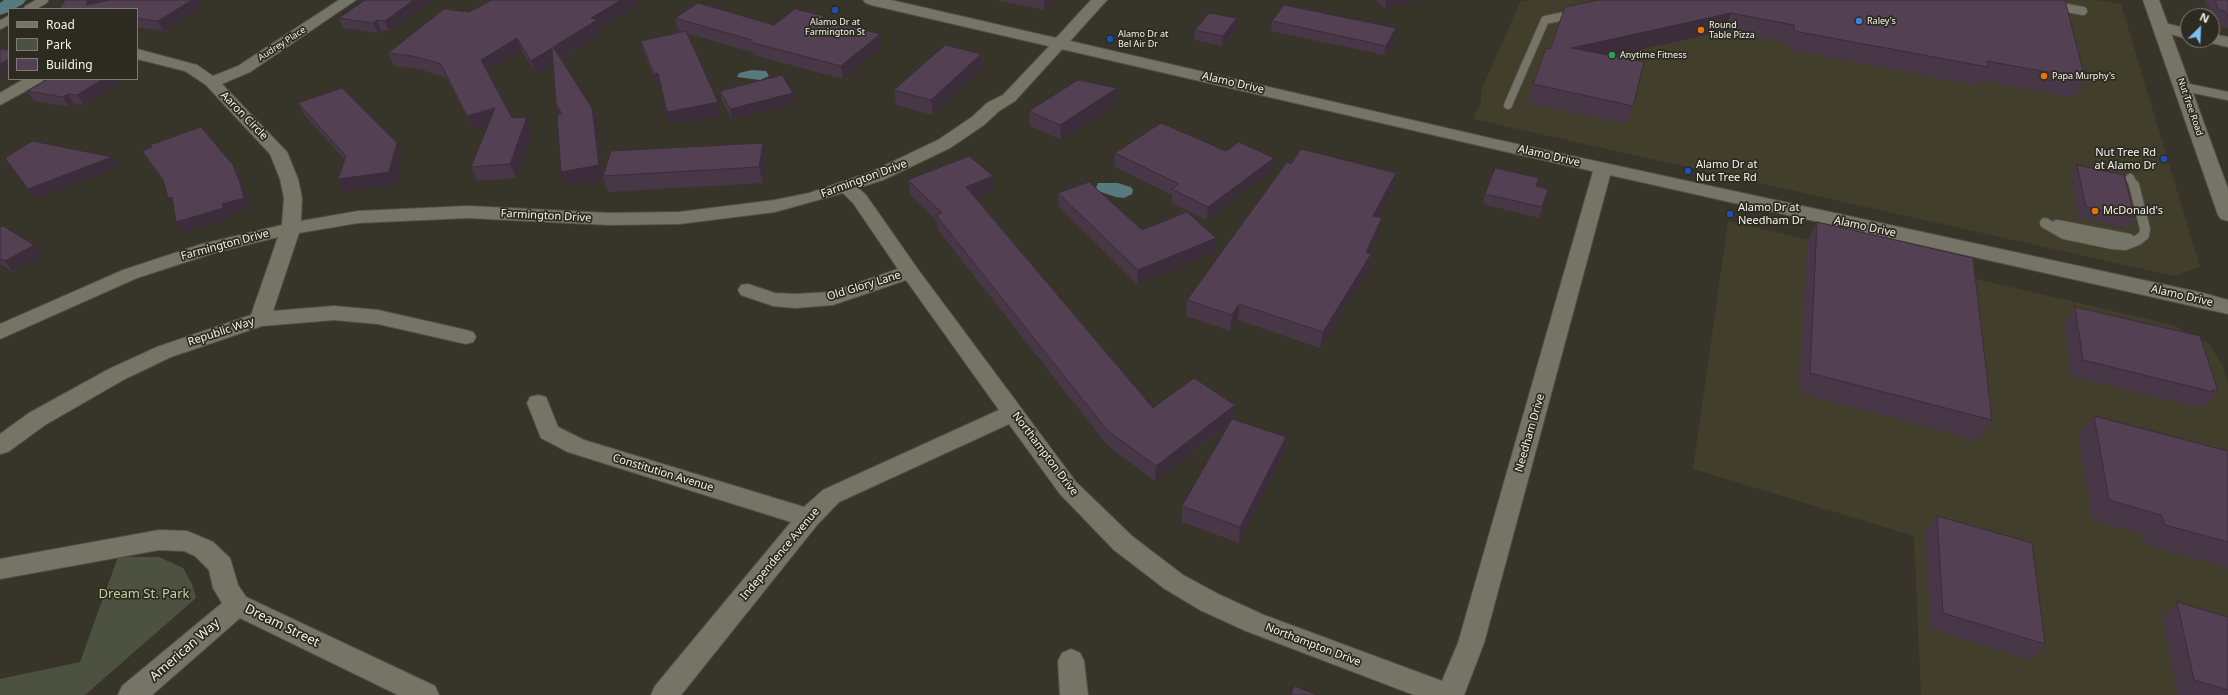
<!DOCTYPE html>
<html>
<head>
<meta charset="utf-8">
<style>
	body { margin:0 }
	#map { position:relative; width:2228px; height:695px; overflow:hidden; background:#37352a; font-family:"Noto Sans",sans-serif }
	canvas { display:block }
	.legend { position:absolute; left:8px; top:8px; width:130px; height:72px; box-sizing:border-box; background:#2d2b21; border:1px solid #7d7b72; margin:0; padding:5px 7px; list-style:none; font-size:12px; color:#f4f3ec }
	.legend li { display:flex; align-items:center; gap:8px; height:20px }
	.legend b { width:20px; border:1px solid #7d7b72 }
	.north { position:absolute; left:2180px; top:8px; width:40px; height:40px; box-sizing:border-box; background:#2d2b21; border:1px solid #7d7b72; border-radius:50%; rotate:24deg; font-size:11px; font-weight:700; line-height:16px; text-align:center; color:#f4f3ec }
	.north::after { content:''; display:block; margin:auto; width:14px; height:18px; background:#78bff8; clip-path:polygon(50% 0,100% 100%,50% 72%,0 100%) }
</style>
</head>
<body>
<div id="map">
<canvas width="2228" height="695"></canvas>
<ul class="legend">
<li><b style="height:5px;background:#767467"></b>Road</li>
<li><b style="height:11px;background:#4d513f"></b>Park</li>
<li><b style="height:11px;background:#544053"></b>Building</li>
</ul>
<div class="north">N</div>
</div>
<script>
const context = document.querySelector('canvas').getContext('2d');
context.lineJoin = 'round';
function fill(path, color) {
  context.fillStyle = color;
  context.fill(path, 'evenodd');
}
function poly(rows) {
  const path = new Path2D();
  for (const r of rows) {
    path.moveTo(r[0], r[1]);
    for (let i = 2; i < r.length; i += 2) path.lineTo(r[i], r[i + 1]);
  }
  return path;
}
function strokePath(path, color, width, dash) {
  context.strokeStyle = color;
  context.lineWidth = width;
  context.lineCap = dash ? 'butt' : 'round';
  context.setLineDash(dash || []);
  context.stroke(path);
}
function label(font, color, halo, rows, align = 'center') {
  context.font = font + ' "Noto Sans",sans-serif';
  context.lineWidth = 3.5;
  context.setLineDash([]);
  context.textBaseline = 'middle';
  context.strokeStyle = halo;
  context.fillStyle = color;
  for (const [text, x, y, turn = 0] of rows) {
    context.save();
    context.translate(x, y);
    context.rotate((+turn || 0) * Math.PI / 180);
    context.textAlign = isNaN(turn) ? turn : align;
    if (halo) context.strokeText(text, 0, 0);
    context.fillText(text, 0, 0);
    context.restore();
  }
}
const built = poly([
	[1533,0,2096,0,2121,4,2200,267,2174,276,1473,119,1481,102,1481,91,1520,2],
	[1728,221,2173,325,2209,344,2223,367,2228,385,2228,695,1921,695,1914,536,1693,469]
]);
const green = poly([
	[118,557,159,557,183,568,192,584,196,598,85,695,0,695,0,679,80,662]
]);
const water = poly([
	[752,70,766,71,769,76,760,80,737,77,739,73],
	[1098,183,1118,183,1131,187,1133,190,1132,194,1124,198,1116,197,1098,191,1096,188]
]);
const canal = poly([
	[4,0,26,0,23,4,14,9,9,9,9,12,0,15,0,3,4,0]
]);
const laneFar1 = poly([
	[2024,0,2083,11],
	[28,9,44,0],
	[0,25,9,20],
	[2184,87,2228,96],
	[1508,105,1545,20,1575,14],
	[2130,178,2134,186]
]);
const lane = poly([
	[2045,223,2064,234,2112,244,2125,245,2138,240,2144,235,2145,229,2134,185],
	[2057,225,2129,239]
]);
const street = poly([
	[339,0,356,0,250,72,222,84,287,152,298,179,302,198,301,221,358,211,468,206,609,213,679,212,775,200,809,193,871,172,938,140,972,117,987,103,1003,95,1055,40,1065,40,1068,43,1065,46,1015,101,999,111,984,125,950,148,883,180,858,188,866,195,917,268,1076,482,1132,536,1183,575,1218,594,1264,615,1442,681,1458,643,1594,168,1597,164,1603,163,1609,164,1612,168,1484,643,1464,695,1414,695,1246,631,1200,610,1165,589,1114,550,1060,494,1009,424,839,502,817,525,681,695,651,695,655,686,791,522,568,452,541,438,527,403,530,397,538,395,546,397,558,427,584,440,804,507,823,490,999,410,906,280,833,305,795,308,773,306,741,295,738,290,741,285,748,284,775,293,795,294,831,292,898,269,853,203,843,193,775,212,679,224,609,225,468,218,358,223,299,233,273,311,334,306,378,310,466,330,473,332,476,337,473,342,466,344,378,324,334,320,262,326,171,357,125,379,45,425,8,452,0,454,0,434,29,413,109,369,157,347,251,315,278,237,214,253,137,278,0,339,0,324,123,270,202,244,282,225,284,198,280,179,270,154,206,85,185,71,137,59,137,49,197,65,213,76,238,66,339,0],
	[2161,22,2188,29,2188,39,2156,30,2153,27,2156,24,2161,22],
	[2212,34,2228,37,2228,47,2207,42,2205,40,2212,40,2212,34],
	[24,79,44,79,42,82,0,105,0,93,24,79],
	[159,530,187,531,213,542,230,558,238,585,246,597,435,686,439,695,398,695,240,618,152,695,118,695,122,686,222,603,213,588,209,570,195,556,184,551,159,550,0,579,0,559,159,530],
	[1071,649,1080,653,1084,661,1088,695,1060,695,1058,661,1062,653,1071,649]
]);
const secondary = poly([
	[863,0,891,0,1056,38,1091,0,1107,0,1070,41,1494,139,2203,293,2228,300,2228,314,1494,149,871,5,866,3,863,0],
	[2143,0,2159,0,2228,189,2228,221,2221,219,2218,215,2143,0]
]);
const wall = poly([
	[90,0,92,4,109,0,198,0,202,7,163,31,137,27,137,9,61,9],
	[365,0,432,0,389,31,381,30,378,33,343,28,339,18],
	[492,0,636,0,638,6,600,28,602,33,561,59,592,108,597,122,603,175,763,143,767,158,763,183,608,192,603,178,603,179,566,186,560,114,556,104,553,63,536,74,522,51,488,72,512,118,527,117,533,131,516,178,477,181,471,167,488,126,473,130,447,78,419,69,394,66,388,53,469,12],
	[996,0,1054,0,1044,10],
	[1376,0,1417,0,1417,1,1385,8],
	[1599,0,2065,0,2085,79,2073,98,1981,80,1978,86,1787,49,1787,43,1724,31,1612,56,1633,106,1627,124,1528,103,1533,84,1550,49],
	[2205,0,2228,0,2228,28,2221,27,2218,20,2213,19,2212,16,2211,16],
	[675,18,774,25,825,20,880,34,882,47,843,79,753,55,752,52,686,33,718,102,721,115,671,124,667,112,661,86,658,87,644,53,641,41,683,32,678,30],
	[1272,21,1395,38,1384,55,1271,31],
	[1236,28,1222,46,1194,40,1195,30],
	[981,54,982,69,933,115,896,105,894,90],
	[125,79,84,105,74,104,70,107,34,101,27,91],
	[720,91,795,103,732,119,722,101],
	[298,103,403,156,395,185,345,192,338,179,345,160,305,116],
	[1117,103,1061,140,1030,126,1029,111],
	[150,145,233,165,239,175,246,193,250,208,229,215,229,218,183,233,176,222,173,206,163,181,149,162,142,151,152,148],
	[1226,151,1272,171,1207,220,1172,203,1172,195,1115,167,1115,153],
	[1291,164,1393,188,1378,217,1379,233,1369,254,1371,254,1369,270,1320,348,1238,320,1230,331,1186,316,1187,300],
	[2077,165,2135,217,2127,228,2079,217,2071,176],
	[993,176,994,191,976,198,1153,408,1235,405,1233,419,1286,437,1284,453,1239,543,1182,522,1182,506,1229,424,1155,481,1107,445,938,230,937,221,910,195,908,180],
	[1537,186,1548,189,1539,218,1483,204,1485,194],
	[1058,193,1142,230,1216,238,1215,252,1137,284,1059,207],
	[1817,222,1992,420,1977,440,1799,393,1807,242],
	[0,227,42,256,13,272,0,264],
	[2075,307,2218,391,2205,407,2201,406,2199,408,2071,376,2064,323],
	[2094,416,2228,451,2228,568,2147,545,2143,535,2092,520,2078,436],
	[1937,516,2045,644,2031,660,1931,629,1925,532],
	[2177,602,2228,617,2228,695,2178,695,2162,618]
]);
const shadedWall = poly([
	[87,0,90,0,93,5,87,5],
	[192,0,198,0,202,7,163,31,158,21],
	[414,0,432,0,389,31,385,21],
	[621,0,636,0,638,6,600,28,602,33,558,60,553,47,591,18],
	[1044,0,1054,0,1044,10],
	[1386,0,1417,0,1417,1,1385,8],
	[1731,13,1724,31,1566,66,1571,48],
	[1237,18,1236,28,1222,46,1223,36],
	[377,20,381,30,378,33,373,23],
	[1396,28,1395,38,1384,55,1386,46],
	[880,34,882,47,843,79,841,66],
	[517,38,522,51,486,73,481,60],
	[552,48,557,61,536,74,531,61],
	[981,54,982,69,933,115,931,100],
	[9,59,9,73,0,78,0,64],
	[658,73,662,86,658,87,654,74],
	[103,79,125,79,84,105,77,95],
	[1117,88,1117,103,1061,140,1060,125],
	[793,93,795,103,732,119,730,109],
	[68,94,74,104,70,107,63,97],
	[718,102,721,115,671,124,667,112],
	[495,108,501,122,473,130,467,116],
	[592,108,597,122,603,179,566,186,561,172],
	[527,117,533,131,516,178,510,164],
	[397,143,403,156,395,185,345,192,338,179],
	[763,143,767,158,763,183,759,167],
	[112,157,119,167,36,199,28,189],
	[1274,158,1272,171,1207,220,1208,207],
	[233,165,239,175,246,193,250,208,229,215,229,218,183,233,176,222,222,204],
	[1396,173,1393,188,1371,231,1373,216],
	[993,176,994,191,968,202,966,187],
	[172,197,175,209,168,198],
	[1382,218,1379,233,1363,268,1371,254,1369,270,1320,348,1323,332,1366,252],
	[1216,238,1215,252,1137,284,1138,270],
	[34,245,42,256,13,272,5,261],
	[1239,304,1238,320,1230,331,1232,315],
	[1235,405,1233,420,1155,481,1156,466],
	[1286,437,1284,453,1239,543,1240,527]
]);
const building = poly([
	[64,0,87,0,87,5,109,0,192,0,158,21,137,18,137,9,61,9,61,4,64,4,64,0],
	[365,0,414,0,385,21,377,20,373,23,339,18,365,0],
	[492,0,621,0,591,18,597,20,553,47,592,108,599,165,561,172,557,115,562,114,556,104,552,48,531,61,517,38,481,60,512,118,527,117,510,164,471,167,495,108,467,116,441,64,413,56,388,53,444,9,469,12,492,0],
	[1599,0,2065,0,2085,79,1987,61,1988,67,1794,31,1794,25,1731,13,1571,48,1644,62,1633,106,1533,84,1546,48,1550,49,1565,7,1599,0],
	[2215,0,2228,0,2228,17,2225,11,2219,10,2215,0],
	[698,3,774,25,795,9,824,16,821,19,880,34,841,66,750,42,752,40,675,18,698,3],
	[1284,5,1396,28,1386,46,1272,21,1284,5],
	[1209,13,1237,18,1223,36,1195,30,1209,13],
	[9,29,9,59,0,64,0,49,8,50,7,30,9,29],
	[686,31,718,102,667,112,658,73,654,74,641,41,686,31],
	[945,45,981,54,931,100,894,90,945,45],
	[782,75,793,93,730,109,720,91,782,75],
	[48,79,103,79,77,95,68,94,63,97,27,91,48,79],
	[1078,80,1117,88,1060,125,1029,111,1078,80],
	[342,88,397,143,389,172,338,179,346,156,298,103,342,88],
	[1161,123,1226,151,1239,142,1274,158,1208,207,1172,189,1179,184,1115,153,1161,123],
	[201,127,233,165,240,183,244,198,222,204,223,208,176,222,172,197,168,198,163,179,142,151,152,147,150,145,201,127],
	[32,141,112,157,28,189,5,158,32,141],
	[763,143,759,167,603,176,611,151,763,143],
	[1301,149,1396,173,1373,216,1382,218,1366,252,1371,254,1323,332,1239,304,1232,315,1187,300,1287,162,1291,164,1301,149],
	[969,156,993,176,966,187,1153,408,1194,378,1235,405,1156,466,1107,430,936,215,942,213,908,180,969,156],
	[2077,165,2124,175,2135,217,2086,207,2077,165],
	[1495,168,1539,178,1536,186,1548,189,1542,207,1485,194,1495,168],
	[1089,182,1142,230,1187,212,1216,238,1138,270,1058,193,1089,182],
	[1817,222,1973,258,1992,420,1810,373,1817,222],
	[3,226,34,245,5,261,0,259,0,227,3,226],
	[2075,307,2200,336,2218,391,2212,390,2213,392,2083,360,2075,307],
	[2094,416,2228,451,2228,542,2165,525,2161,515,2109,500,2094,416],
	[1232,419,1286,437,1240,527,1182,506,1232,419],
	[1937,516,2032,543,2045,644,1943,613,1937,516],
	[2177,602,2228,617,2228,690,2194,680,2177,602],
	[1294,686,1318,695,1291,695,1294,686]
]);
const markers = [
	[835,10,4,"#1a4fb4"],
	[1859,21,4,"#3f7fe0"],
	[1701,30,4,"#e8710a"],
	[1110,39,4,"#1a4fb4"],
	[1612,55,4,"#2e9e5b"],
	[2044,76,4,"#e8710a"],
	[2164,159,4,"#1a4fb4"],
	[1688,171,4,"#1a4fb4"],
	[2095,211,4,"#e8710a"],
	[1730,214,4,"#1a4fb4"]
];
const farPoinames = [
	["Raley's",1867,21],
	["Alamo Dr at",835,22,"center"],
	["Farmington St",835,32,"center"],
	["Round",1709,25],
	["Table Pizza",1709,35],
	["Alamo Dr at",1118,34],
	["Bel Air Dr",1118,44],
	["Anytime Fitness",1620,55],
	["Papa Murphy's",2052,76]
];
const farStreetnames = [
	["Audrey Place",282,44,-33],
	["Nut Tree Road",2190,107,71]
];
const streetNames = [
	["Alamo Drive",1233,83,13],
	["Aaron Circle",244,116,46],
	["Alamo Drive",1549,156,13],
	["Farmington Drive",864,179,-20],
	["Farmington Drive",546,216,3],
	["Alamo Drive",1865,227,12],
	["Farmington Drive",225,245,-15],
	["Old Glory Lane",864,286,-17],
	["Alamo Drive",2182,296,13],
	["Republic Way",221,332,-18],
	["Needham Drive",1530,433,-74],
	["Northampton Drive",1045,454,53],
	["Constitution Avenue",663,473,17],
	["Independence Avenue",780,554,-50],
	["Northampton Drive",1313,645,21]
];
const poiNames = [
	["Nut Tree Rd",2156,153,"right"],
	["at Alamo Dr",2156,166,"right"],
	["Alamo Dr at",1696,165],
	["Nut Tree Rd",1696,178],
	["Alamo Dr at",1738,208],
	["Needham Dr",1738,221],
	["McDonald's",2103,211]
];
const nearParknames = [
	["Dream St. Park",144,594]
];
const nearStreetnames = [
	["Dream Street",282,626,26],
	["American Way",185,650,-41]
];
fill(built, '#413e2c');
fill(green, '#4d513f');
fill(water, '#567a7d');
fill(canal, '#567a7d');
strokePath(laneFar1, '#525047', 10);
strokePath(lane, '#525047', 12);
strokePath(street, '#525047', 2);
strokePath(secondary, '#525047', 2);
strokePath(laneFar1, '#767467', 8);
strokePath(lane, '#767467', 10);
fill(street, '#767467');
fill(secondary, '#767467');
fill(wall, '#483747');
fill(shadedWall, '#3b2d3a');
fill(building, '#544053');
strokePath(building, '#3b2d3a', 1);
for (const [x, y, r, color] of markers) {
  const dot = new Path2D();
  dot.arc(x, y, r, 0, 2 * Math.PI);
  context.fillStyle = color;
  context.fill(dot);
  strokePath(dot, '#2d2b21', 1.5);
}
label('9px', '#f4f3ec', '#2d2b21', farPoinames, 'left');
label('9px', '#f4f3ec', '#2d2b21', farStreetnames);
label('11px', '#f4f3ec', '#2d2b21', streetNames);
label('11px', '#f4f3ec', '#2d2b21', poiNames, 'left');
label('13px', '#c5d19c', '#2d2b21', nearParknames);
label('13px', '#f4f3ec', '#2d2b21', nearStreetnames);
</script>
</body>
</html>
